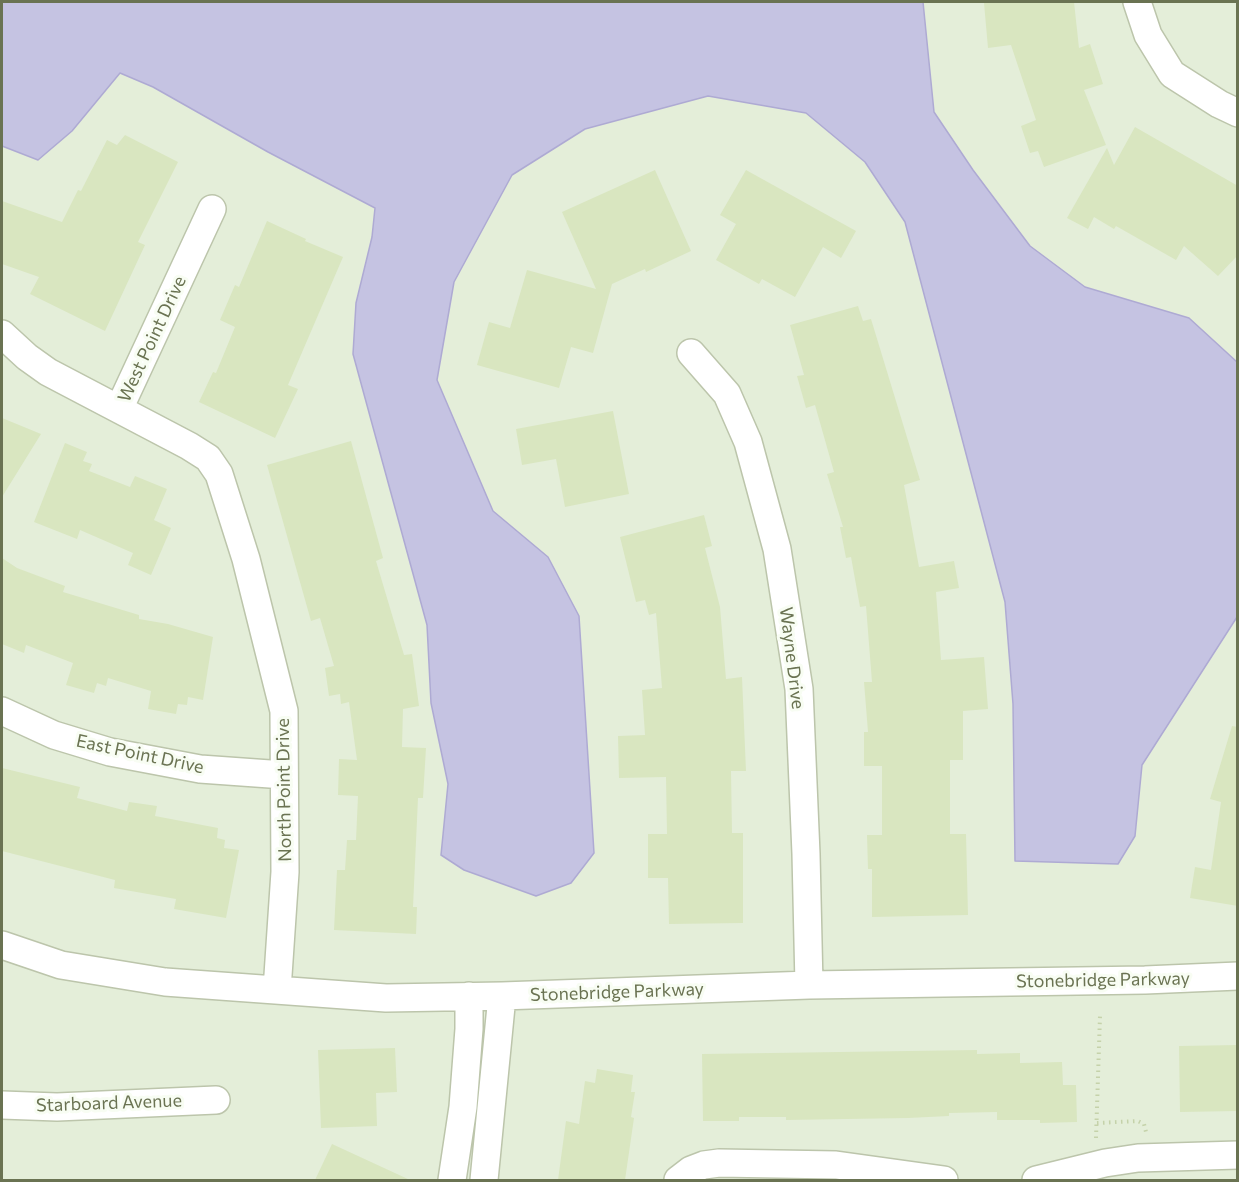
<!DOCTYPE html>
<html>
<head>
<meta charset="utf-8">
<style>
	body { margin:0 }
	#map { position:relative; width:1239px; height:1182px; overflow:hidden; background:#f3fbec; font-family:Commissioner,sans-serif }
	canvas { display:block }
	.frame { position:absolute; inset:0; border:3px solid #6a7352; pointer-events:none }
</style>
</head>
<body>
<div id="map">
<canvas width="1239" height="1182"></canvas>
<div class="frame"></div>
</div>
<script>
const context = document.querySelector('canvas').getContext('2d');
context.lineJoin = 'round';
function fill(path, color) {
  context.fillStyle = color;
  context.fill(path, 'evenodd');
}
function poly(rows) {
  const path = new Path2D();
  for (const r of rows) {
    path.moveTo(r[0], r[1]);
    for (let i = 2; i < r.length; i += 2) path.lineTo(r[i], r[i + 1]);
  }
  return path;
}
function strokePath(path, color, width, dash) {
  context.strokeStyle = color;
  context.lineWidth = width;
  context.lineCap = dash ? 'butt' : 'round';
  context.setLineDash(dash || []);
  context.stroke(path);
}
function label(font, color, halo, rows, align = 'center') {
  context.font = font + ' Commissioner,sans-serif';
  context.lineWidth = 6;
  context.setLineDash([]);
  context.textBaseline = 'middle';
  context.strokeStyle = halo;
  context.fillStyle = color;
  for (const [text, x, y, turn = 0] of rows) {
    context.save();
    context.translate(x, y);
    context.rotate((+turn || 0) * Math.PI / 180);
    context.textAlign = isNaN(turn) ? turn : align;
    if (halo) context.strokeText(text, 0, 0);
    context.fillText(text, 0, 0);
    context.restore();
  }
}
const residential = poly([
	[2,2,1237,2,1237,1180,2,1180]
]);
const water = poly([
	[2,2,923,2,934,112,973,170,1030,246,1085,287,1189,318,1237,362,1237,617,1142,765,1135,836,1118,864,1015,861,1013,704,1005,602,905,222,865,162,806,113,708,96,585,129,512,175,454,282,437,380,493,511,548,557,579,616,594,853,571,883,536,896,464,870,441,855,448,784,431,703,427,625,353,354,356,303,372,237,375,208,268,152,153,87,120,73,72,131,38,160,2,146,2,2]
]);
const building = poly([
	[1000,2,1074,2,1079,48,1090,44,1103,84,1084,90,1106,145,1044,167,1038,151,1030,153,1021,126,1036,120,1011,45,988,48,984,3],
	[1135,127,1238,186,1238,255,1218,276,1184,246,1176,260,1116,226,1114,229,1094,217,1088,229,1067,218,1107,148,1114,165],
	[125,135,178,162,138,242,145,245,105,331,30,294,39,277,2,264,2,201,62,222,78,190,81,191,107,140,117,145],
	[655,170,691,251,646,272,645,269,612,284,593,353,571,347,559,388,477,365,489,322,510,328,527,270,596,289,562,212],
	[746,170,856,231,841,258,823,247,795,297,762,279,759,284,716,260,736,224,720,215],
	[267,221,306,239,305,241,343,257,288,385,298,389,275,438,199,402,213,372,216,373,235,327,220,320,235,285,239,287],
	[858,306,863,321,871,319,920,480,904,485,919,567,954,561,959,588,936,592,941,660,984,657,988,709,963,711,963,760,950,760,950,834,966,834,968,915,872,917,872,869,868,869,867,835,882,835,882,766,864,766,864,732,868,732,864,682,872,682,866,606,860,607,851,557,846,558,840,527,843,527,827,474,834,472,815,405,806,408,797,376,804,375,790,325],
	[613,411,629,494,565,507,556,459,522,465,516,429],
	[2,418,41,434,2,497],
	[351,441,383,558,376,561,404,655,412,654,419,706,403,709,402,747,426,748,423,798,418,798,413,907,417,907,416,934,334,930,337,870,345,870,347,840,356,840,358,796,338,795,339,759,357,760,349,702,341,704,340,694,329,696,325,668,334,666,320,618,311,621,267,465],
	[65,443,87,452,83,461,92,464,89,471,130,487,135,476,167,489,154,520,171,528,151,575,128,565,133,553,80,530,77,539,34,522],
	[704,515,712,546,705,548,720,607,726,679,742,677,746,771,731,771,732,833,743,833,743,923,669,924,668,878,648,878,648,834,667,834,666,777,619,778,618,736,645,735,642,690,662,688,656,613,649,615,645,600,636,602,620,537],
	[2,558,17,568,65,586,63,592,139,615,139,619,168,624,213,637,203,700,188,697,187,705,178,704,176,714,148,709,151,691,108,678,106,686,97,683,94,693,66,685,73,663,26,645,24,653,2,644],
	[1232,726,1238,727,1238,906,1190,898,1195,867,1211,870,1221,802,1210,799],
	[2,768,80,787,77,798,127,811,129,802,157,806,155,816,218,828,217,838,225,840,224,848,239,850,226,918,174,909,176,899,114,888,115,880,2,851],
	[1238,1045,1238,1111,1180,1112,1179,1046],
	[395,1048,397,1092,376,1093,377,1126,321,1128,318,1050],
	[977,1050,977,1054,1020,1053,1020,1063,1062,1062,1063,1085,1076,1085,1077,1122,1040,1123,1040,1120,997,1120,997,1112,949,1113,949,1116,908,1118,786,1120,786,1117,739,1117,739,1121,703,1121,702,1054],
	[597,1069,633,1075,631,1092,635,1092,631,1117,634,1118,625,1180,558,1180,566,1121,579,1124,585,1081,595,1083],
	[332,1144,410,1180,315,1180]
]);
const path = poly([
	[1097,1123,1138,1121,1144,1124,1146,1132],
	[1096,1138,1100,1016]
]);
const minor = poly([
	[1137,2,1148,35,1172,74,1219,104,1238,113],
	[2,334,27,357,48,372,189,446,208,458,219,474,246,559,284,711,285,872,277,990],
	[691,353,727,394,748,442,777,549,799,689,806,854,809,985],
	[119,409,212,209],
	[2,711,54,735,110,752,200,769,284,775],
	[2,945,61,965,165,982,386,998,502,996,809,985,1145,980,1238,976],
	[2,1105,57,1107,216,1100],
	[452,1180,463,1107,469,1029,469,996],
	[484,1180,502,996],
	[678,1180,691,1170,704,1165,719,1163,836,1165,944,1180],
	[1036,1180,1105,1163,1138,1158,1238,1155]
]);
const streetNames = [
	["West Point Drive",152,339,-65],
	["Wayne Drive",792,658,83],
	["East Point Drive",140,754,12],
	["North Point Drive",284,790,-91],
	["Stonebridge Parkway",1103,980,-1],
	["Stonebridge Parkway",617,992,-2],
	["Starboard Avenue",109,1103,-2]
];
fill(residential, '#e4eed9');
fill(water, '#c5c3e2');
strokePath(water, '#aeaad3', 1.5);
fill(building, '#d9e6c0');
strokePath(minor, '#bcc5ab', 30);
strokePath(path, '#c5d2aa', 4, [1.5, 4.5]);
strokePath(minor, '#fff', 27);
label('18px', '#6a7352', '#f8fdf3', streetNames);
</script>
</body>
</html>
